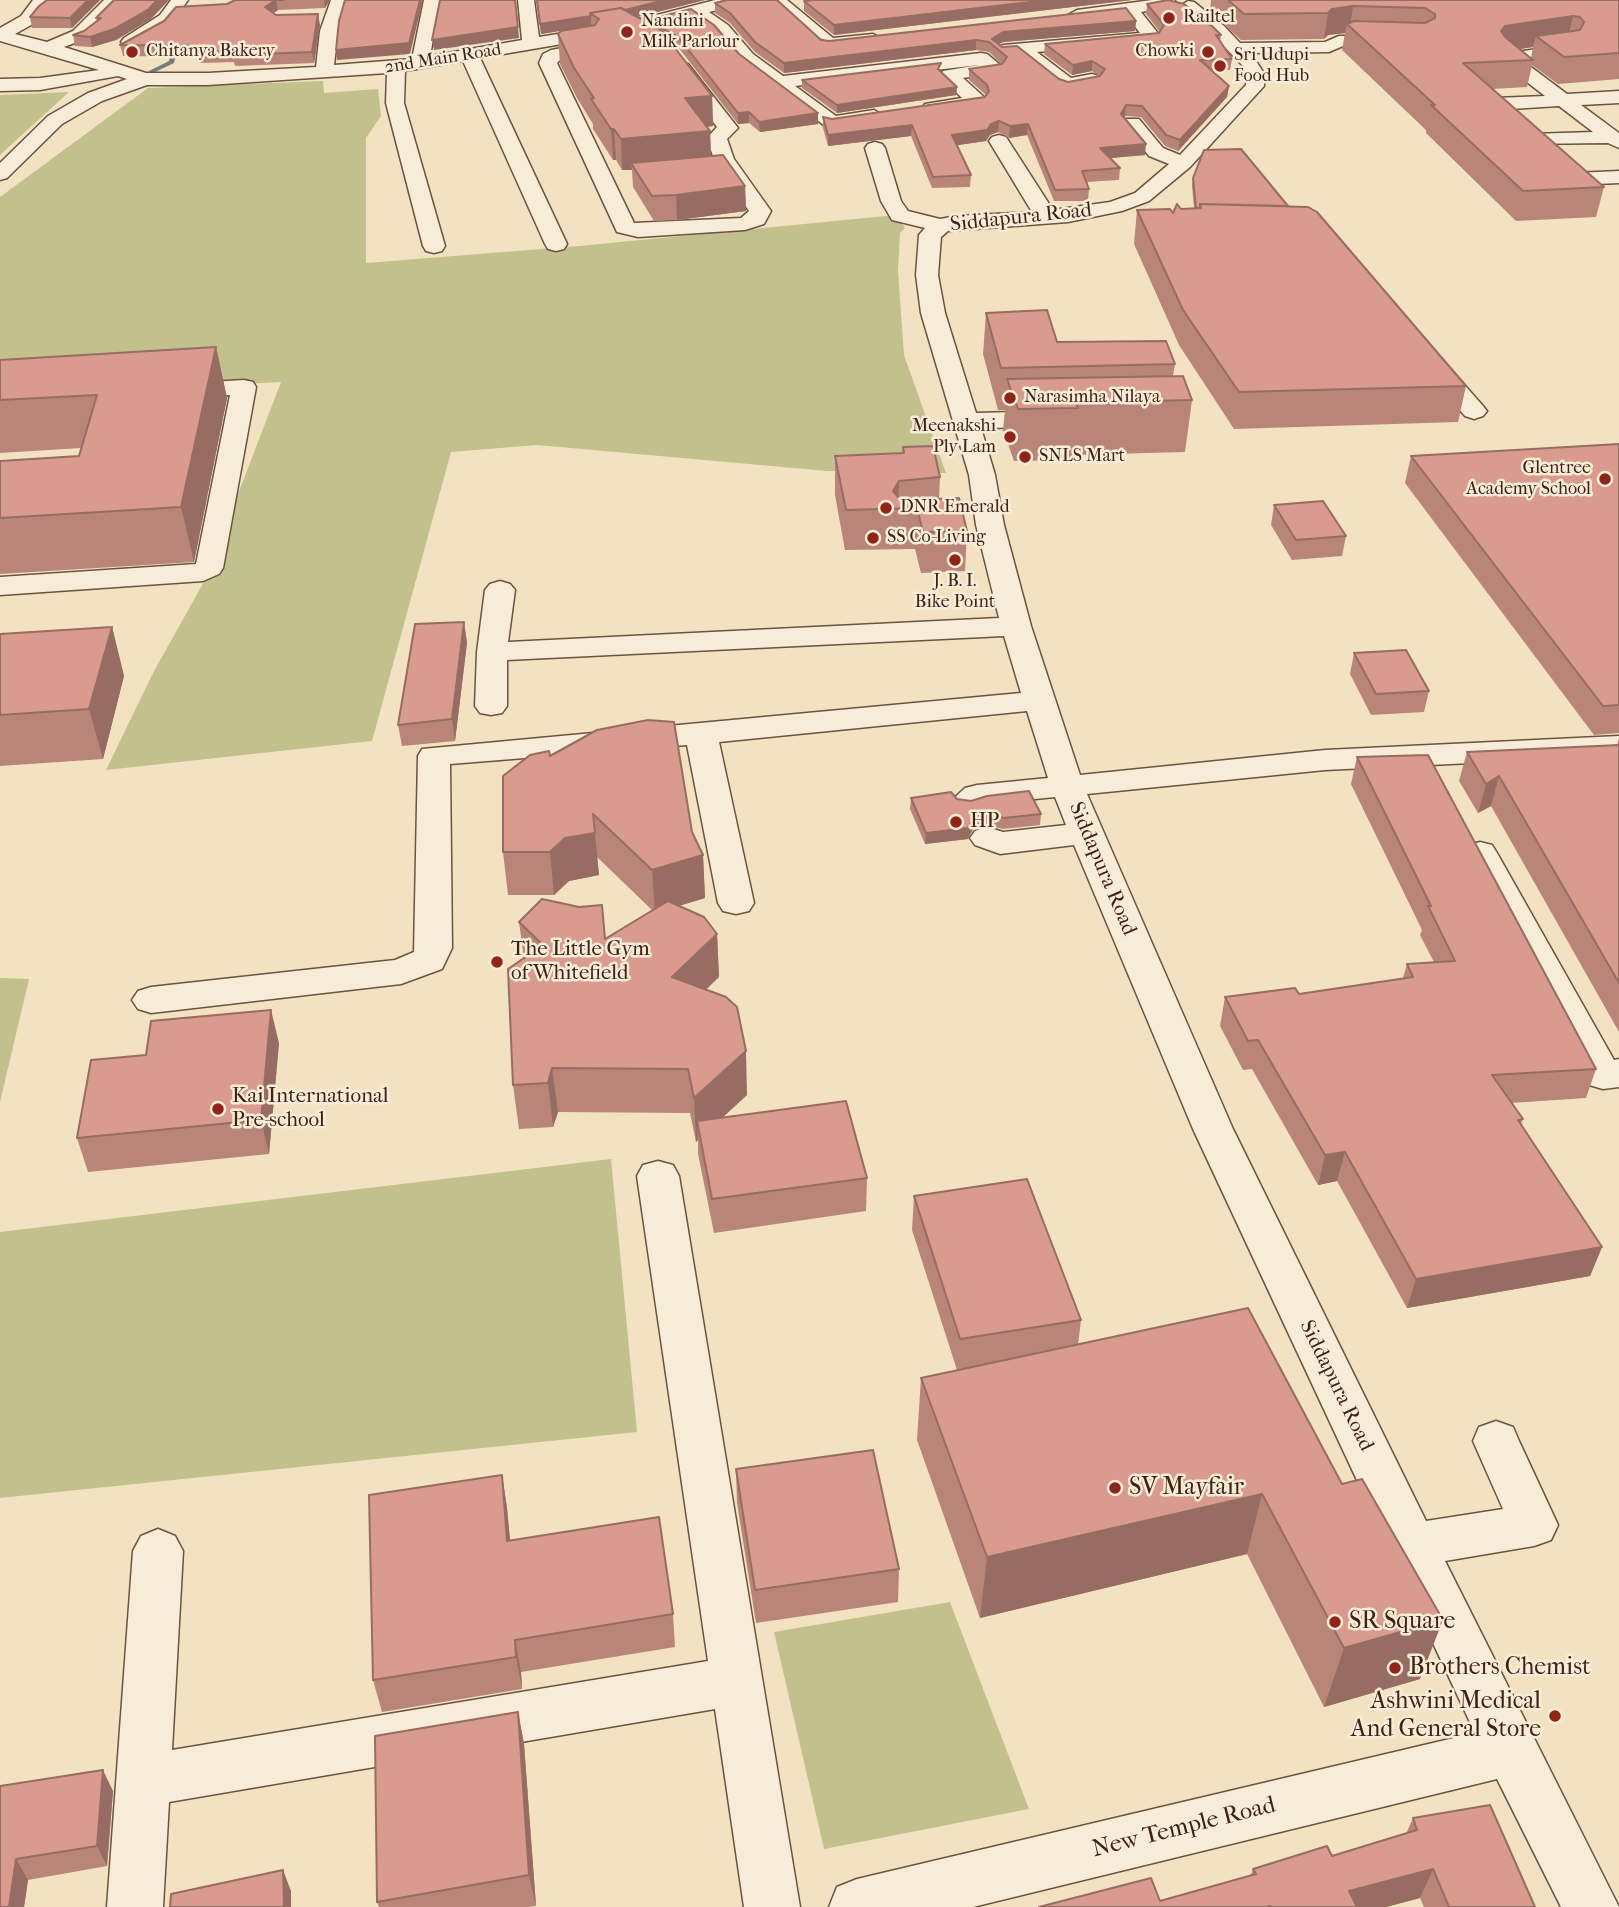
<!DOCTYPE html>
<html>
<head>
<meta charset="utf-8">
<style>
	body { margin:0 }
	canvas { display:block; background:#f2e2c2 }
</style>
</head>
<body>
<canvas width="1619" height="1907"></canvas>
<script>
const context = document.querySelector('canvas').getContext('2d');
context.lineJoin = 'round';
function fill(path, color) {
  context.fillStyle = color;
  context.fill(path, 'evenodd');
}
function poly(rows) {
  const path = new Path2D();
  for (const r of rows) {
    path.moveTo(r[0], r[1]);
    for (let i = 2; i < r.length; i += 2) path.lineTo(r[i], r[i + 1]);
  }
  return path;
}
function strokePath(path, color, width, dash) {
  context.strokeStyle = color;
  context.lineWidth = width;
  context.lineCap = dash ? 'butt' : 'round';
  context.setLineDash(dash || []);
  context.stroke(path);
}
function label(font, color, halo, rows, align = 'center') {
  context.font = font + ' "IM FELL French Canon",serif';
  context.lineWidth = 5;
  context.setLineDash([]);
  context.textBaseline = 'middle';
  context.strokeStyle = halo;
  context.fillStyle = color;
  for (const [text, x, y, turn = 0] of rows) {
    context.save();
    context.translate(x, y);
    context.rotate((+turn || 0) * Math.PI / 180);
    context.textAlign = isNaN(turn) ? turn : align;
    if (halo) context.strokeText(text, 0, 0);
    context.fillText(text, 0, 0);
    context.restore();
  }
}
const green = poly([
	[323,81,324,93,378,89,381,116,366,138,366,263,579,246,896,215,905,228,900,233,898,271,904,355,946,473,827,471,537,445,451,452,372,741,106,770,154,671,205,580,281,382,0,396,0,197,148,88],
	[69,92,0,155,0,95],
	[0,978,29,979,0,1102],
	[611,1159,637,1432,0,1498,0,1232],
	[950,1602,1029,1809,824,1849,774,1632]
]);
const stream = poly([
	[181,44,186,45,176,54,174,63,153,73,149,73,149,71,169,61,170,53,181,44]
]);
const minor = poly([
	[33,0,49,0,33,24,15,34,47,42,73,31,104,0,122,0,85,39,64,47,146,73,208,73,316,67,320,31,331,0,347,0,338,31,334,65,412,59,424,0,440,0,430,56,522,40,518,0,534,0,539,37,626,23,715,0,743,0,741,4,709,12,728,25,753,54,783,76,981,53,987,54,1004,68,1001,72,963,78,984,97,986,101,984,105,932,114,925,112,922,108,925,104,962,98,943,79,940,75,943,71,979,65,795,86,836,116,874,110,884,116,874,122,832,128,825,126,741,62,716,33,692,16,626,33,480,58,567,244,564,249,556,251,548,249,545,244,463,61,405,71,404,103,445,246,442,251,434,253,426,251,423,246,386,103,387,73,208,85,147,85,102,101,62,124,7,178,0,180,0,163,48,116,88,93,127,79,118,76,40,90,0,91,0,79,40,78,99,70,0,41,0,28,21,16,33,0],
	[171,0,188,0,172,23,136,46,124,46,121,42,124,38,160,15,171,0],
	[769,0,787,0,833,38,873,34,882,39,873,44,823,48,769,0],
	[1152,0,1175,0,1173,7,1141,12,1161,37,1158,41,1037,52,1071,78,1092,74,1099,76,1101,80,1099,84,1067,90,1060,88,1017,54,1003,55,994,50,1003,45,1140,33,1125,14,1077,20,1068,15,1077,10,1152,0],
	[1188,1,1194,2,1224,26,1240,43,1325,42,1339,36,1395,36,1404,41,1395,46,1343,46,1329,52,1251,53,1265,75,1264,86,1190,167,1149,201,1122,211,1068,222,948,231,941,237,938,275,945,313,976,413,1052,411,1061,414,1065,419,1061,424,1052,427,981,428,995,475,1004,525,1031,626,1080,775,1325,750,1619,736,1619,756,1325,770,1087,794,1233,1129,1426,1521,1503,1509,1473,1441,1479,1427,1496,1421,1513,1427,1519,1441,1558,1525,1551,1540,1534,1546,1445,1561,1619,1907,1561,1907,1497,1779,973,1907,829,1907,837,1887,857,1879,1475,1733,1193,1129,1074,845,1000,854,975,845,970,838,975,831,987,827,1003,832,1066,825,1055,797,986,804,969,810,957,807,952,800,965,788,977,785,1048,778,1027,711,719,742,754,903,749,911,736,914,723,911,718,903,687,745,450,764,452,948,442,969,401,984,151,1013,138,1009,132,1000,138,991,151,987,395,960,414,952,418,756,422,749,1021,693,1004,636,507,660,507,706,502,713,491,715,480,713,475,706,477,652,485,590,490,584,500,581,510,584,515,590,508,642,999,618,976,525,969,475,921,313,916,275,919,235,925,228,892,220,881,201,865,148,868,144,875,142,882,144,885,148,901,201,908,211,940,219,956,216,1032,212,989,141,992,137,999,135,1006,137,1053,210,1110,202,1135,193,1169,164,1149,156,1122,123,1125,119,1139,119,1163,148,1180,155,1246,85,1247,75,1243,66,1212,34,1180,6,1188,1],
	[589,43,598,48,595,52,562,58,557,63,634,223,741,218,749,211,714,159,707,138,717,127,673,68,682,63,688,64,738,128,727,139,734,159,771,211,764,224,745,230,638,237,617,232,539,63,543,54,551,50,589,43],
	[1567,45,1573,46,1576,50,1573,54,1523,61,1567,94,1619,91,1619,103,1581,105,1619,133,1619,148,1608,143,1524,144,1521,140,1524,136,1531,134,1593,132,1559,106,1495,110,1486,104,1495,98,1545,96,1501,62,1498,58,1501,54,1567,45],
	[1619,171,1619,183,1574,185,1567,183,1564,179,1567,175,1574,173,1619,171],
	[1431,355,1440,357,1483,406,1487,411,1483,416,1474,419,1465,416,1422,367,1419,362,1422,357,1431,355],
	[244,380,253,382,256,387,223,568,219,574,203,581,0,595,0,577,196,564,230,395,176,398,167,396,164,391,167,386,176,384,244,380],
	[1480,842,1492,845,1497,853,1614,1060,1619,1059,1619,1087,1603,1089,1589,1085,1583,1075,1463,853,1468,845,1480,842],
	[658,1161,673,1165,679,1176,800,1907,744,1907,715,1709,169,1802,163,1907,107,1907,133,1551,141,1536,158,1529,175,1536,183,1551,172,1750,708,1661,637,1176,643,1165,658,1161]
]);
const wall = poly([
	[47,0,100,0,72,28,32,28,30,17],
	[235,0,330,0,325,8,278,10,273,13,276,15,320,25,314,63,235,66,234,62,201,63,200,57,123,56,120,45,227,4],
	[536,0,705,0,637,17,648,23,647,20,739,54,818,124,760,132,749,123,738,124,678,47,672,44,712,96,713,126,707,127,710,131,711,156,745,186,746,211,677,220,654,221,633,187,632,170,622,170,616,160,613,160,593,129,593,124,577,98,560,64,558,34,578,28,541,34],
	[1132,0,834,35,804,11,804,1],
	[1211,0,1619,0,1619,79,1558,84,1532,65,1527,87,1492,89,1604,187,1596,217,1516,221,1426,133,1426,130,1342,50,1345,33,1328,35,1324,39,1241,40,1210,12],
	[1533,47,1531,58,1520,49],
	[715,3,829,41,1136,21,1135,31,1003,42,999,44,1059,79,1068,82,1099,76,1092,71,1072,75,1044,54,1045,44,1159,33,1160,32,1146,14,1147,4,1221,35,1220,42,1232,59,1230,70,1211,70,1229,86,1227,97,1178,151,1165,146,1141,117,1125,116,1124,117,1145,155,1110,158,1120,168,1119,180,1086,182,1089,189,1088,201,1054,201,1027,135,1009,138,998,132,990,135,986,141,957,145,971,175,970,187,932,188,911,136,828,146,823,128,823,117,832,119,985,97,986,95,969,80,969,69,1002,64,989,52,976,50,784,73,755,52,730,23,715,13],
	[96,18,151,19,116,40,92,47,75,46,73,35,84,31,97,21],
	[940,71,957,87,956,95,837,113,802,88,802,80],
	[1193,178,1288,206,1466,386,1458,422,1234,429,1179,345,1134,244,1137,210,1173,213,1181,209,1194,208,1192,186],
	[986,313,1057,342,1175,364,1173,376,1192,400,1185,452,1074,455,1073,460,1014,461,1003,430,1005,410,998,410,983,354],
	[216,347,227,398,194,562,0,574,0,461,79,456,81,448,0,453,0,360],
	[1619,444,1619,733,1594,735,1405,483,1411,456],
	[903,447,940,477,939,498,967,531,965,571,921,573,915,549,845,550,835,495,835,456,902,453],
	[1274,505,1346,536,1342,556,1292,560,1271,525],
	[464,622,467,643,455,741,402,746,398,725],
	[112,627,124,676,103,759,0,766,0,634],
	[1354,653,1429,691,1424,712,1371,715,1350,674],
	[1619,738,1619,1032,1491,806,1478,813,1459,781,1467,752,1617,745],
	[550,756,692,832,703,855,705,898,679,906,717,934,719,977,706,989,747,1095,723,1117,867,1178,866,1211,714,1233,698,1154,698,1140,696,1142,690,1113,558,1112,553,1127,519,1129,513,1085,524,958,519,922,605,939,652,910,597,857,599,875,569,881,554,895,508,895,503,852],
	[1357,757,1596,1069,1586,1098,1511,1103,1523,1119,1521,1124,1602,1247,1590,1276,1407,1308,1337,1181,1318,1185,1252,1069,1243,1070,1220,1026,1225,997,1299,994,1403,978,1407,964,1434,962,1420,935,1422,930,1351,784],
	[911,798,957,799,1041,814,1040,825,1003,829,986,825,973,829,968,839,925,844,910,809],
	[279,1043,269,1154,88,1172,77,1138],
	[914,1196,1081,1320,1078,1345,1248,1308,1420,1679,1324,1707,1247,1554,980,1618,917,1440,921,1378,957,1370,912,1230],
	[736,1469,899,1569,898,1602,756,1623,737,1503],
	[502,1475,507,1508,510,1540,673,1614,675,1647,521,1672,522,1689,382,1712,373,1680],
	[518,1712,524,1744,536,1906,528,1907,379,1907,377,1902],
	[0,1786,113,1791,107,1866,28,1880,24,1907],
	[1413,1818,1535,1907,1424,1907,1420,1898,1386,1907,1039,1907,1160,1901,1251,1875,1253,1869,1332,1856,1406,1834]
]);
const shadedWall = poly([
	[88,0,100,0,72,28,70,18],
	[157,0,169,0,151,19,116,40,92,47,90,37],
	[276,0,278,10,267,17,265,7],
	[324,0,330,0,325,8],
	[420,0,423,0,410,54,337,60,336,50],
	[665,0,705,0,625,20,599,19,593,15],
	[1047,0,1132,0,834,35,834,25],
	[1353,6,1350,27,1347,24,1345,33,1328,35,1324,39,1328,13,1332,9],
	[318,14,320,25,314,63,312,52],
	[591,16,591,26,541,34,540,24],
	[1573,16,1567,42,1536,36,1533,47,1499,52,1501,31,1505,26],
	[1136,21,1135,31,1003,42,995,47,992,39,1003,32],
	[518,27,519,38,434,50,432,40],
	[976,40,976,50,784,73,784,63],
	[1092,61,1092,71,1072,75,1073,65],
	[1229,86,1227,97,1178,151,1180,140],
	[957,87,956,95,837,113,837,105],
	[712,96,713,126,686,129,685,98],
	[1126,105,1125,116,1120,125,1121,114],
	[749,112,749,123,738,124,738,113],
	[818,113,818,124,760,132,759,122],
	[999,121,998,132,990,135,986,141,952,146,952,135],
	[1028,124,1027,135,1009,138,1010,126],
	[912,125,911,136,828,146,828,135],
	[611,129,614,129,616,160,613,160],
	[710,131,711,163,631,163,632,170,622,170,621,139],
	[1146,144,1145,155,1099,159,1100,148],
	[745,186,746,211,677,220,676,195],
	[216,347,227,398,194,562,181,507],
	[899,481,898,509,893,491],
	[464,622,467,643,455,741,452,719],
	[112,627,124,676,103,759,89,709],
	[1499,776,1491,806,1478,813,1486,784],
	[987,813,986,825,973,829,968,839,925,844,926,833],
	[595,833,599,875,569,881,554,895,550,852,565,838],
	[703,855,705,898,655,913,652,870],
	[717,934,719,977,675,1020,672,977],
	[271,1010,279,1043,269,1154,261,1120],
	[746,1051,747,1095,700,1138,697,1121,698,1140,696,1142,694,1098],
	[552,1068,558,1112,553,1127,548,1083],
	[1345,1152,1337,1181,1318,1185,1325,1155],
	[1602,1247,1590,1276,1407,1308,1416,1279],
	[502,1475,507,1508,513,1574,507,1541],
	[1262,1494,1247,1554,980,1618,987,1557],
	[1443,1620,1420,1679,1324,1707,1344,1648],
	[515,1640,521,1672,522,1689,516,1657],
	[518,1712,524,1744,536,1906,529,1875],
	[103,1770,113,1791,107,1866,97,1846],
	[16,1859,28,1880,24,1907,9,1907],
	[1433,1869,1420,1898,1386,1907,1343,1907,1349,1891],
	[283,1870,291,1891,291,1907,284,1907]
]);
const building = poly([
	[47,0,88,0,70,18,30,17,39,6,47,0],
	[114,0,157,0,149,9,114,29,90,37,73,35,84,31,101,18,96,18,114,0],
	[235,0,284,0,276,0,265,7,276,15,318,14,312,52,233,55,232,51,199,52,202,46,120,45,164,21,176,7,227,4,235,0],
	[345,0,420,0,409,43,336,50,339,21,345,0],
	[440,0,515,0,518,27,432,40,440,0],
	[537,0,665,0,625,10,621,8,590,13,591,16,540,24,537,0],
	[727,0,777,0,821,40,829,41,1126,8,1136,21,1003,32,992,39,1002,47,1017,46,1059,79,1068,82,1100,76,1105,69,1092,61,1073,65,1045,44,1159,33,1164,25,1147,4,1168,0,1184,4,1212,26,1221,35,1216,35,1232,59,1200,60,1229,86,1180,140,1166,135,1142,106,1126,105,1121,114,1146,144,1100,148,1120,168,1082,171,1089,189,1055,190,1028,124,1010,126,999,121,991,124,987,130,952,135,971,175,933,177,912,125,828,135,823,117,832,119,985,97,989,91,987,85,969,69,1002,64,1007,57,989,42,976,40,784,63,755,42,730,13,715,3,727,0],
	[813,0,1047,0,834,25,804,1,813,0],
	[1228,0,1619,0,1619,53,1564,57,1536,36,1580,30,1584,22,1580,17,1573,16,1505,26,1501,31,1505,37,1533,60,1463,63,1604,187,1523,191,1431,105,1435,105,1347,24,1354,21,1425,23,1435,18,1435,14,1425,8,1353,6,1332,9,1328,13,1244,14,1228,0],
	[621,8,661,30,712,96,685,98,710,131,621,139,614,129,611,129,591,99,594,98,574,68,558,34,561,31,595,25,599,19,590,13,621,8],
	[691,9,714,25,739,54,818,113,759,122,749,112,738,113,678,37,647,20,691,9],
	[941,63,938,69,957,87,837,105,802,80,941,63],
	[1241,149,1288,206,1200,204,1200,208,1196,208,1193,178,1204,150,1241,149],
	[723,155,745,186,676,195,652,196,631,163,723,155],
	[1177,204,1181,209,1201,208,1200,204,1308,207,1317,212,1466,386,1239,392,1183,310,1137,210,1170,209,1173,213,1177,204],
	[1047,310,1057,342,1166,341,1175,364,1001,368,986,313,1047,310],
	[216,347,181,507,0,518,0,461,79,456,97,395,0,400,0,360,216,347],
	[1183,376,1192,400,1076,403,1078,408,1018,409,1007,379,1183,376],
	[1619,444,1619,705,1603,706,1411,456,1619,444],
	[933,446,940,477,899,481,893,491,899,498,909,500,959,498,967,531,923,532,917,508,846,510,835,456,904,453,903,447,933,446],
	[1323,501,1346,536,1296,540,1274,505,1323,501],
	[464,622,452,719,398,725,415,624,464,622],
	[112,627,89,709,0,715,0,634,112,627],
	[1406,650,1429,691,1376,694,1354,653,1406,650],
	[648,720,674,722,692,832,703,855,652,870,593,814,595,833,565,838,550,852,503,852,503,776,530,755,549,751,550,756,597,730,648,720],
	[1619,745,1619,983,1499,776,1486,784,1467,752,1619,745],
	[1428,755,1596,1069,1492,1075,1523,1119,1518,1120,1602,1247,1416,1279,1345,1152,1325,1155,1258,1040,1248,1041,1225,997,1295,988,1299,994,1413,977,1407,964,1455,961,1428,906,1431,906,1357,757,1428,755],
	[1029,791,1041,814,1004,818,987,813,974,818,968,828,926,833,911,798,951,792,957,799,971,801,987,796,1029,791],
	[542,899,579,907,602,905,605,939,668,901,704,917,717,934,672,977,726,997,737,1007,746,1051,694,1098,688,1069,552,1068,548,1083,513,1085,508,969,543,945,519,922,542,899],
	[271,1010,261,1120,77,1138,91,1060,146,1055,151,1021,271,1010],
	[846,1101,867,1178,712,1199,697,1121,846,1101],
	[1027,1179,1081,1320,960,1339,914,1196,1027,1179],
	[1248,1308,1342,1484,1362,1479,1443,1620,1344,1648,1262,1494,987,1557,921,1378,1248,1308],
	[873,1450,899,1569,755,1590,736,1469,873,1450],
	[502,1475,507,1541,659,1517,673,1614,515,1640,516,1657,373,1680,369,1495,502,1475],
	[518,1712,529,1875,377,1902,375,1736,518,1712],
	[103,1770,97,1846,16,1859,9,1907,0,1907,0,1786,103,1770],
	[1490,1805,1535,1907,1449,1907,1433,1869,1349,1891,1357,1907,1271,1907,1270,1906,1266,1907,1039,1907,1151,1878,1160,1901,1256,1874,1253,1869,1327,1846,1332,1856,1417,1830,1413,1818,1490,1805],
	[283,1870,284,1907,170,1907,171,1894,283,1870]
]);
const markers = [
	[1169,18,7,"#8f2418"],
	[627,32,7,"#8f2418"],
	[132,52,7,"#8f2418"],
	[1208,52,7,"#8f2418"],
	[1220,66,7,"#8f2418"],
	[1010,398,7,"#8f2418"],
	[1010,437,7,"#8f2418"],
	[1025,457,7,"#8f2418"],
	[1605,479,7,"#8f2418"],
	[886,508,7,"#8f2418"],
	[873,538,7,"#8f2418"],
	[955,560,7,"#8f2418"],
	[956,822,7,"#8f2418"],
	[497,962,7,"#8f2418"],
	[218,1109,7,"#8f2418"],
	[1115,1488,7,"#8f2418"],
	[1335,1622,7,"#8f2418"],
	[1395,1668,7,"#8f2418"],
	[1555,1716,7,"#8f2418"]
];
const farPoinames = [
	["Railtel",1183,18],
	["Nandini",641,22],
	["Milk Parlour",641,43],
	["Chitanya Bakery",146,52],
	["Chowki",1194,52,"right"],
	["Sri Udupi",1234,56],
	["Food Hub",1234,77],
	["Narasimha Nilaya",1024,398],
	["Meenakshi",996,427,"right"],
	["Ply Lam",996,448,"right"],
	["SNLS Mart",1039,457],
	["Glentree",1591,469,"right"],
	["Academy School",1591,490,"right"],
	["DNR Emerald",900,508],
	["SS Co-Living",887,538],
	["J. B. I.",955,582,"center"],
	["Bike Point",955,603,"center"]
];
const farStreetnames = [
	["2nd Main Road",443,59,-9]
];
const streetNames = [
	["Siddapura Road",1021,218,-6],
	["Siddapura Road",1102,869,67],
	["Siddapura Road",1336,1386,64]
];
const poiNames = [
	["HP",970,822],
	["The Little Gym",511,950],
	["of Whitefield",511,974],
	["Kai International",232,1097],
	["Pre-school",232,1121]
];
const nearPoinames = [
	["SV Mayfair",1129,1488],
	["SR Square",1349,1622],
	["Brothers Chemist",1409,1668],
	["Ashwini Medical",1541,1702,"right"],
	["And General Store",1541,1730,"right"]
];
const nearStreetnames = [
	["New Temple Road",1184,1828,-14]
];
fill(green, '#c2c18e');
fill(stream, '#787e79');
strokePath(minor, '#6c5240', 3);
fill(minor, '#f7ecd7');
fill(wall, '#ba8579');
fill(shadedWall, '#976c63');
fill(building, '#d89b8d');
strokePath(building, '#976c63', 2);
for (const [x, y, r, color] of markers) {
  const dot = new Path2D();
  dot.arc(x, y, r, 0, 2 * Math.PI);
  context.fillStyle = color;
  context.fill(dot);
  strokePath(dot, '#f7ecd7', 2.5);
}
label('18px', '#402215', '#f7ecd7', farPoinames, 'left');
label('18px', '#402215', '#f7ecd7', farStreetnames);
label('21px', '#402215', '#f7ecd7', streetNames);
label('21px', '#402215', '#f7ecd7', poiNames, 'left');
label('24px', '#402215', '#f7ecd7', nearPoinames, 'left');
label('24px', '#402215', '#f7ecd7', nearStreetnames);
</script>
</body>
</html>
